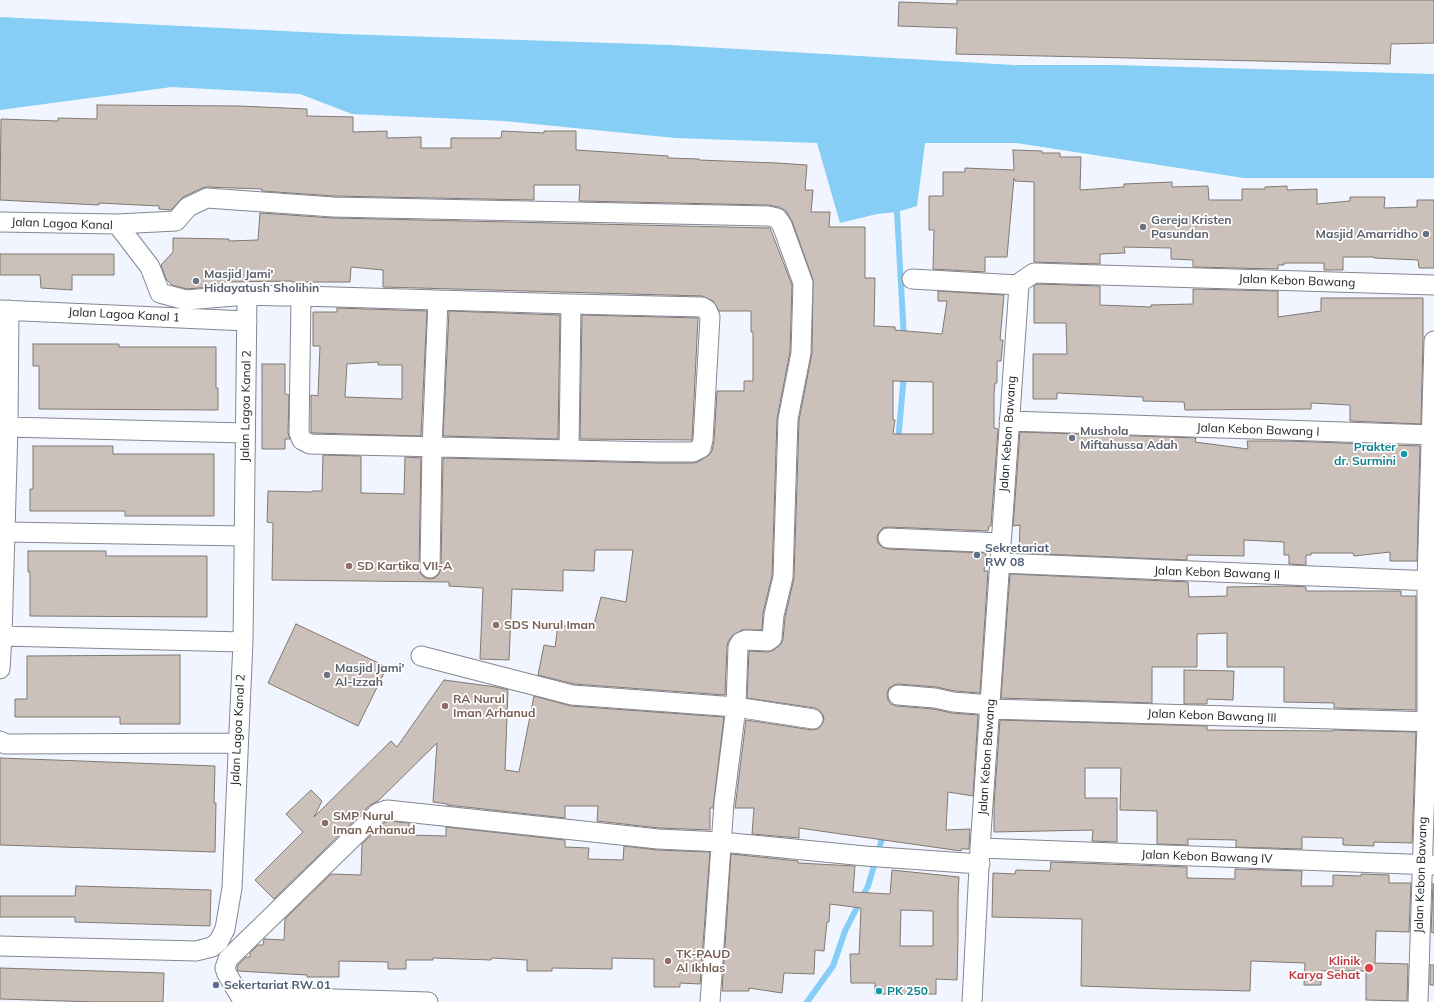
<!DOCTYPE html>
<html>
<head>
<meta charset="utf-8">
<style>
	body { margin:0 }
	canvas { display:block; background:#f1f5ff }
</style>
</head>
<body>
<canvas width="1434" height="1002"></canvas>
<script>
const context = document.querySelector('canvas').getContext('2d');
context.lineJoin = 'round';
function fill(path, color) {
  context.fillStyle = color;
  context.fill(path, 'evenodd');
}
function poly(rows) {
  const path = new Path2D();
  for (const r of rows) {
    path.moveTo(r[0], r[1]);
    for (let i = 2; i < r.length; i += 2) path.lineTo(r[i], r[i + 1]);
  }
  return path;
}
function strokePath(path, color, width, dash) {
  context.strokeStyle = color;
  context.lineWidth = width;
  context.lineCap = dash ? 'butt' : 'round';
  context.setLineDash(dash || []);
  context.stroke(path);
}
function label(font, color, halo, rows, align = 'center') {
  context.font = font + ' Mulish,sans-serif';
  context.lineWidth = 3.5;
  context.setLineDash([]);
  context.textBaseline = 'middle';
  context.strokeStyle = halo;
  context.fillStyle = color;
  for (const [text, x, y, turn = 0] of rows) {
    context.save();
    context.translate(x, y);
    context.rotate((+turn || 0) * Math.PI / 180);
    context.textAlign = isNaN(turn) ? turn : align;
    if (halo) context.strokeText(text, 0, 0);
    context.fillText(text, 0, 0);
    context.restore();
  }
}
const water = poly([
	[0,17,344,34,670,45,1014,65,1114,65,1434,74,1434,178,1244,178,1016,143,925,143,917,206,897,212,877,214,840,223,817,143,675,138,504,121,352,114,300,94,172,87,0,110]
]);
const stream = poly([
	[897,212,904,339],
	[898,442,904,374],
	[807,1002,833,966,845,931,868,886,884,832]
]);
const building = poly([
	[957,0,1434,0,1434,43,1391,44,1390,64,956,54,957,28,898,26,899,2,957,4,957,0],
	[97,105,239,106,307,109,307,116,353,117,353,132,387,131,387,138,421,137,421,148,451,148,451,138,501,138,502,131,544,133,544,131,576,131,576,150,668,156,668,158,699,159,699,160,777,163,807,165,805,190,813,190,811,212,830,212,829,227,865,227,865,278,875,278,874,326,895,327,895,330,942,334,947,301,938,301,938,291,1004,295,1000,340,1003,340,1001,361,997,361,997,383,995,383,994,394,994,428,998,429,991,526,989,526,988,531,888,527,883,528,879,532,877,537,878,543,882,547,888,549,986,553,984,571,988,571,980,693,955,691,936,687,899,684,894,685,889,688,887,694,888,700,891,704,897,706,933,709,952,713,978,715,973,796,948,792,946,830,970,829,969,849,961,849,961,851,799,828,799,838,752,834,754,808,735,808,746,720,812,730,817,729,821,726,824,720,823,715,820,711,815,708,747,698,749,651,768,652,774,650,781,644,783,639,785,617,794,578,799,420,812,353,813,280,792,221,786,211,779,207,768,205,579,201,580,185,534,185,534,200,334,196,262,191,262,189,207,187,202,188,183,197,171,210,159,209,159,206,99,203,99,205,0,200,1,119,58,121,58,118,97,119,97,105],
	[893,381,933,382,933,434,893,434,895,420,893,420,893,381],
	[1013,150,1042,151,1042,153,1060,153,1060,157,1081,157,1080,190,1124,187,1124,184,1172,182,1172,187,1208,186,1209,200,1242,200,1242,189,1265,189,1265,187,1287,186,1287,190,1317,189,1317,204,1350,201,1350,197,1385,197,1384,208,1417,207,1417,200,1434,200,1434,268,1419,268,1418,260,1374,258,1374,257,1343,257,1343,270,1324,270,1324,263,1284,263,1284,265,1278,265,1278,269,1193,267,1193,260,1171,259,1171,248,1124,247,1125,253,1100,254,1100,264,1034,262,1034,182,1015,181,1014,178,1007,257,985,257,985,272,933,269,934,230,929,230,929,196,943,196,943,172,965,172,965,168,1014,170,1013,150],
	[260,213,333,218,770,228,792,285,790,352,777,419,772,576,763,613,762,630,742,630,732,636,728,642,727,647,725,695,574,684,538,675,544,645,555,647,558,625,593,629,601,597,626,602,633,550,595,550,594,571,563,570,563,591,512,589,509,660,480,659,483,588,449,586,449,582,272,580,273,523,267,522,268,491,312,492,312,491,322,491,323,455,361,456,361,493,404,494,405,457,421,458,419,568,420,573,424,577,429,579,435,578,439,574,441,568,443,458,657,463,693,463,698,462,709,455,712,451,714,441,717,391,744,391,744,381,753,381,753,332,751,332,751,311,719,311,713,301,702,296,383,287,383,270,351,267,350,282,292,282,292,281,224,282,223,286,187,289,172,285,166,279,161,265,173,252,173,238,229,239,229,241,258,240,260,213],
	[0,254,114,254,114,275,72,275,72,290,41,288,40,275,0,275,0,254],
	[1037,284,1100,286,1100,305,1151,307,1151,305,1193,304,1193,289,1278,291,1278,317,1321,311,1321,298,1423,298,1423,340,1421,424,1350,421,1350,405,1311,403,1311,409,1185,410,1184,402,1143,401,1143,397,1057,393,1057,399,1033,399,1033,354,1067,354,1066,323,1034,323,1034,286,1037,284],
	[337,308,427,311,421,436,313,433,311,432,311,395,318,396,320,346,313,346,313,312,337,312,337,308],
	[378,362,378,365,402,365,402,399,345,397,347,364,378,362],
	[449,311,560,315,558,439,443,436,449,311],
	[582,315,698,318,692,440,580,439,582,315],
	[33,344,119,344,119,347,216,347,216,388,218,388,218,410,39,409,39,366,33,366,33,344],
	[262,364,285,364,285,394,289,395,288,433,290,439,285,439,285,449,262,449,262,364],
	[1020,432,1196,438,1195,442,1248,449,1247,441,1288,441,1420,446,1417,561,1390,561,1390,552,1354,556,1353,553,1311,553,1311,555,1306,555,1306,565,1289,564,1289,555,1284,555,1284,542,1244,540,1244,556,1187,555,1187,560,1019,553,1020,525,1013,526,1020,432],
	[33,446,113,446,113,454,214,454,214,516,125,516,125,511,30,511,30,489,33,489,33,446],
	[28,551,106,551,106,556,207,556,207,617,30,616,30,572,28,572,28,551],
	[1010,574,1188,582,1189,597,1227,596,1227,587,1289,586,1306,587,1306,591,1401,591,1401,596,1416,596,1416,710,1334,708,1334,703,1284,702,1284,667,1227,667,1227,633,1197,634,1197,667,1152,667,1152,703,1001,698,1010,574],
	[296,624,387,667,358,726,268,683,296,624],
	[180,655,180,724,120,724,120,717,15,717,15,699,27,699,27,656,180,655],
	[1184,670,1234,671,1233,700,1207,699,1207,704,1184,704,1184,670],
	[444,680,496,687,508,690,505,770,519,772,534,696,571,706,724,717,713,808,710,808,710,830,659,828,597,821,598,806,565,806,565,818,447,805,447,804,433,802,437,743,378,801,370,805,274,899,255,880,303,832,286,814,311,790,322,801,314,817,391,741,397,747,444,680],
	[1000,720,1207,726,1207,730,1333,731,1333,730,1416,732,1412,843,1374,842,1374,846,1343,845,1343,838,1302,837,1302,849,1236,847,1236,840,1188,839,1188,845,1157,844,1157,811,1120,810,1121,768,1085,768,1085,798,1117,798,1117,842,1092,841,1093,830,994,832,994,805,1000,720],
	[0,758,215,766,214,803,216,803,215,852,0,845,0,758],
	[388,821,409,823,409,835,446,836,446,827,565,840,565,847,589,848,588,859,623,860,624,846,657,850,710,852,700,984,680,983,680,987,654,987,654,959,612,958,612,969,552,968,552,971,527,971,527,960,492,958,491,960,433,958,433,960,406,960,406,969,388,969,388,962,339,961,339,977,307,977,307,975,238,971,237,968,238,965,246,957,250,957,250,953,258,945,263,945,264,939,284,940,285,919,331,874,361,875,362,844,384,823,388,821],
	[731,854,798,861,798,863,855,866,853,892,890,894,892,870,959,877,958,898,958,938,957,980,936,979,936,994,875,994,875,983,851,983,850,954,859,954,861,908,830,904,829,922,827,922,824,951,815,950,814,974,784,973,782,993,749,988,749,991,722,991,731,854],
	[901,910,933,911,933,946,900,946,901,910],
	[1051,862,1187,867,1187,878,1235,879,1235,869,1302,871,1301,886,1333,886,1333,875,1361,876,1361,874,1389,875,1389,883,1411,883,1409,932,1376,931,1375,963,1408,964,1407,1001,1366,1000,1366,971,1321,971,1321,985,1304,985,1305,963,1251,961,1250,991,1164,989,1081,986,1082,919,992,917,993,873,1015,874,1016,870,1050,871,1051,862],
	[1433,884,1434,884,1434,933,1431,932,1433,884],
	[76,886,211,890,210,926,75,922,75,917,0,917,0,896,75,896,76,886],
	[1430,965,1434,965,1434,985,1430,985,1430,965],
	[0,968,164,973,163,1002,96,1002,0,999,0,968]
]);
const minor = poly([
	[0,222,117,224,176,221,188,207,207,198,333,207,768,216,777,218,782,225,803,283,801,353,788,419,783,577,774,615,772,638,768,641,746,640,741,642,738,647,736,707,724,803,710,1002],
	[117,224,150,267,160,293,186,300,247,295,279,296,301,296,438,300,571,304,702,307,707,310,710,317,703,440,701,448,693,452,657,452,310,444,302,440,299,433,301,296],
	[912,279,1019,285],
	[0,310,247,321],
	[1009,421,1434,435],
	[8,427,245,433],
	[569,450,571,304],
	[4,532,244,536],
	[888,538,1001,543],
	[1000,563,1434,581],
	[430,568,432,448,438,300],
	[2,636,243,642],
	[421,656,572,695,736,707,813,719],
	[0,669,2,636,8,427,9,310],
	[898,695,935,698,953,702,991,705],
	[990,709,1434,722],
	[0,741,5,744,237,743],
	[980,848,1433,865],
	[0,946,196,951,212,947,219,941,225,929,232,888,243,642,247,295],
	[240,996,227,974,225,968,228,959,378,813,387,810,658,839,722,842,865,856,980,864],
	[240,996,428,1002],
	[972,1002,980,848,1019,285,1022,281,1034,273,1434,285],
	[1418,1002,1427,722,1427,581,1434,341]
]);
const markers = [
	[1143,227,4,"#6b7280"],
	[1426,234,4,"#6b7280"],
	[196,281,4,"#6b7280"],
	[1072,438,4,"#6b7280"],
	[1404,454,4,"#0f9aa8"],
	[977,555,4,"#5c6f8a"],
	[349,566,4,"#8d6e63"],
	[496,625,4,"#8d6e63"],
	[327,675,4,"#6b7280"],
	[445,706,4,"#8d6e63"],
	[325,823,4,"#8d6e63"],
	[668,961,4,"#8d6e63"],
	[1369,968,5,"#e0444e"],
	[216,985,4,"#5c6f8a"],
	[879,991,4,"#0f9aa8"]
];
const worshipNames = [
	["Gereja Kristen",1151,220],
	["Pasundan",1151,234],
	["Masjid Amarridho",1418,234,"right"],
	["Masjid Jami'",204,274],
	["Hidayatush Sholihin",204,288],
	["Mushola",1080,431],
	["Miftahussa Adah",1080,445],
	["Masjid Jami'",335,668],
	["Al-Izzah",335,682]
];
const streetNames = [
	["Jalan Lagoa Kanal",62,224,2],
	["Jalan Kebon Bawang",1297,281,2],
	["Jalan Lagoa Kanal 1",124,315,3],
	["Jalan Lagoa Kanal 2",246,406,-89],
	["Jalan Kebon Bawang I",1258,430,2],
	["Jalan Kebon Bawang",1008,434,-86],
	["Jalan Kebon Bawang II",1217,573,2],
	["Jalan Kebon Bawang III",1212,716,2],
	["Jalan Lagoa Kanal 2",238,730,-87],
	["Jalan Kebon Bawang",987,757,-86],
	["Jalan Kebon Bawang IV",1207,857,2],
	["Jalan Kebon Bawang",1421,875,-88]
];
const cultureNames = [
	["Prakter",1396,447],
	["dr. Surmini",1396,461],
	["PK 250",887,991,"left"]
];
const serviceNames = [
	["Sekretariat",985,548],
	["RW 08",985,562],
	["Sekertariat RW 01",224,985]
];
const educationNames = [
	["SD Kartika VII-A",357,566],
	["SDS Nurul Iman",504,625],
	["RA Nurul",453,699],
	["Iman Arhanud",453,713],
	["SMP Nurul",333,816],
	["Iman Arhanud",333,830],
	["TK-PAUD",676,954],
	["Al Ikhlas",676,968]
];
const healthNames = [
	["Klinik",1360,961],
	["Karya Sehat",1360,975]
];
fill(water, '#86cef5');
strokePath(stream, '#86cef5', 6);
fill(building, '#cbc1ba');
strokePath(building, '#807871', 1);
strokePath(minor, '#848791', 21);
strokePath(minor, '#fff', 19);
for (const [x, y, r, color] of markers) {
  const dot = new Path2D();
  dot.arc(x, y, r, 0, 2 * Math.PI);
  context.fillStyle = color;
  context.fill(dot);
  strokePath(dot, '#fff', 1.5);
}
label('bold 12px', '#5b616d', '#fff', worshipNames, 'left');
label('12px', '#212226', '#fff', streetNames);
label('bold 12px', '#0d838f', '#fff', cultureNames, 'right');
label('bold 12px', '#4e5e75', '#fff', serviceNames, 'left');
label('bold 12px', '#785e54', '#fff', educationNames, 'left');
label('bold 12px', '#be3a42', '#fff', healthNames, 'right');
</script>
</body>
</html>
